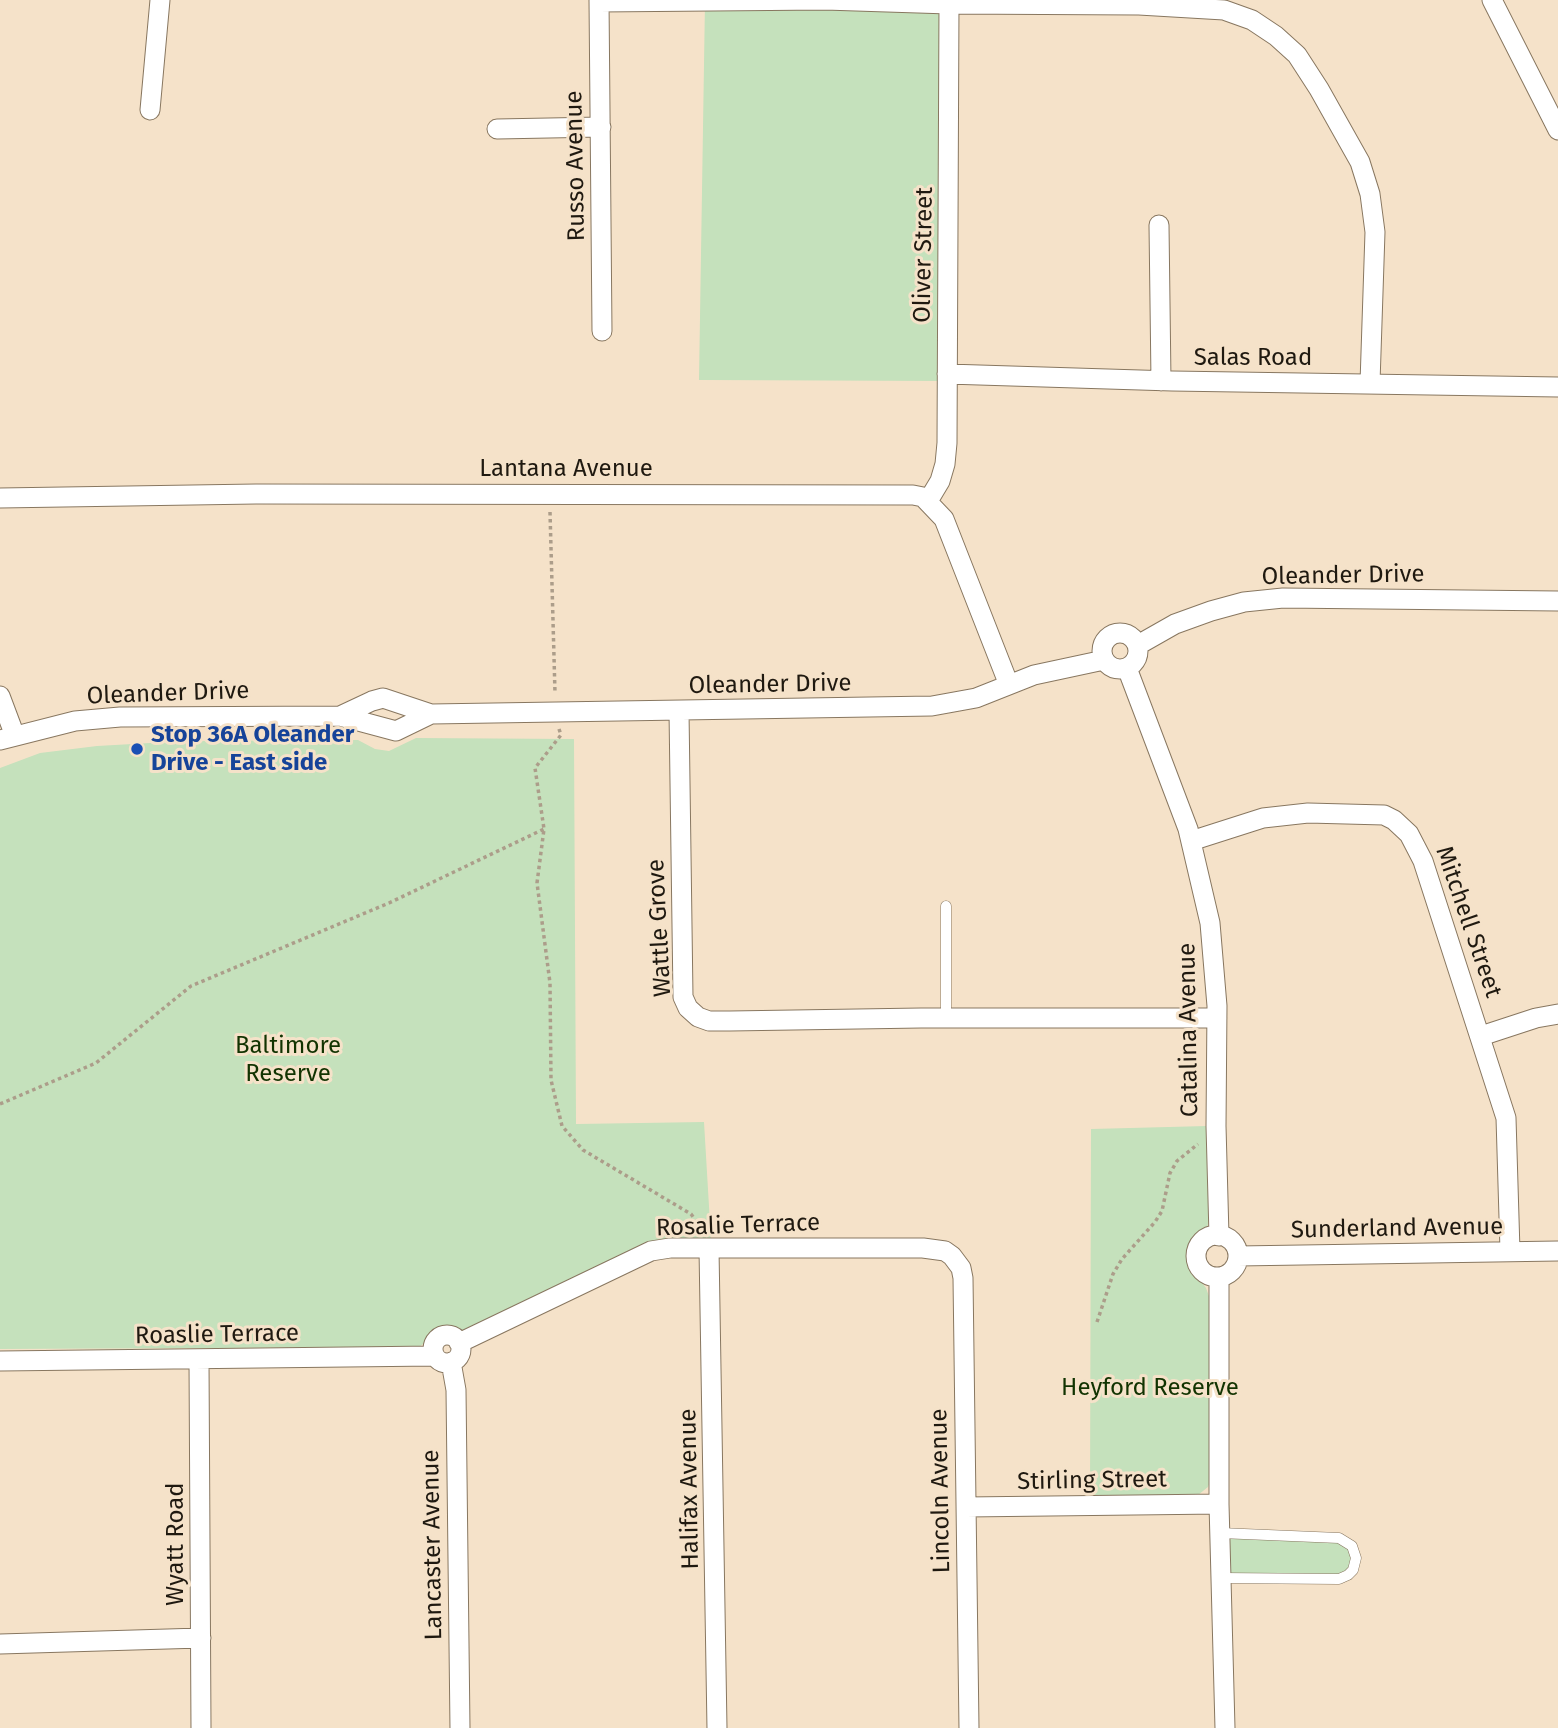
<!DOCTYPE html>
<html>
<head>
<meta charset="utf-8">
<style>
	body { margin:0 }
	canvas { display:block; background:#f5e2c9 }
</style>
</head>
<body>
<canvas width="1558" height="1728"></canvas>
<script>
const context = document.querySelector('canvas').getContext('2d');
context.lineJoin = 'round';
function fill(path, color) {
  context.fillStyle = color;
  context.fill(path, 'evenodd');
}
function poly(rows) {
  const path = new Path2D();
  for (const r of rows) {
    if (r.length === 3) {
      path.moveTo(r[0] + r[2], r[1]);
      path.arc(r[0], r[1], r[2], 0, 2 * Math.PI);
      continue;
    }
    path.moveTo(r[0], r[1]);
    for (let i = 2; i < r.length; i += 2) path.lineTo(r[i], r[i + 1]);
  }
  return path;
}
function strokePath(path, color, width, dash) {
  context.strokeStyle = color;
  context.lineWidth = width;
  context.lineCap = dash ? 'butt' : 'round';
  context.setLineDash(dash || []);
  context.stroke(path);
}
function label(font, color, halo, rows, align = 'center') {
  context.font = font + ' "Fira Sans",sans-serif';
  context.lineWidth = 6;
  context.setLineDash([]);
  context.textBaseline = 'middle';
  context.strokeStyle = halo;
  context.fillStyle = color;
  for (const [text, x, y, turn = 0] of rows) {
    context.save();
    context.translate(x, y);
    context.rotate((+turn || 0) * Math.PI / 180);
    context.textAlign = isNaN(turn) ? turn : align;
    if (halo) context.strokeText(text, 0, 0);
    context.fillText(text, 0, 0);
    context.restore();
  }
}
const green = poly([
	[705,1,949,4,948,381,699,380],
	[416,738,574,739,576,1124,704,1122,711,1240,671,1242,458,1333,447,1330,439,1332,419,1347,0,1349,0,768,40,753,97,746,186,741,358,740,375,749,389,751],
	[1207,1126,1209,1220,1207,1228,1192,1246,1190,1259,1194,1272,1206,1288,1210,1299,1212,1477,1208,1487,1198,1495,1090,1498,1091,1129],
	[1220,1533,1339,1538,1356,1558,1348,1575,1221,1578]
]);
const path = poly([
	[550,512,555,693],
	[559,729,561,735,535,768,544,829,537,883,550,983,551,1080,562,1126,583,1150,691,1214,703,1231],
	[0,1104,96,1063,191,986,389,903,544,829],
	[1097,1322,1113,1274,1122,1259,1155,1222,1162,1211,1170,1173,1177,1161,1198,1144]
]);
const lane = poly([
	[946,1017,946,906],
	[1220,1533,1339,1538,1352,1546,1356,1558,1353,1570,1348,1575,1339,1579,1221,1578]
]);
const street = poly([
	[599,0,602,331],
	[1492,0,1558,130],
	[599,2,825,0,949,4,1139,5,1224,10,1252,20,1276,36,1297,55,1319,89,1360,162,1370,194,1375,232,1370,383],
	[150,110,160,0],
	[497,129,601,127],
	[1159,225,1161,381],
	[947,374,1172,381,1558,387],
	[0,498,256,494,913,495,923,497,944,519,1009,685],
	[928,501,940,481,945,464,947,443,949,4],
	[1120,651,18],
	[1138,645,1175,624,1211,611,1244,602,1283,598,1558,601],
	[1127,668,1188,829,1210,923,1217,1006,1216,1126,1219,1236],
	[0,696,15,736],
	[679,711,683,997,688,1008,698,1017,709,1021,730,1021,921,1018,1217,1018],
	[340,716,372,701,383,698,431,714,932,706,976,698,1034,675,1104,660],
	[0,740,75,721,120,717,340,716,396,731,431,714],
	[1191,841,1263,818,1308,813,1384,815,1394,820,1409,834,1423,861,1506,1118,1510,1251],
	[1481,1036,1536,1018,1558,1014],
	[1217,1256,21],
	[709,1249,717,1728],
	[1238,1256,1558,1251],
	[1219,1277,1219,1504,1225,1728],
	[447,1349,14],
	[459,1343,651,1251,670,1248,923,1248,945,1251,952,1256,961,1268,963,1278,969,1728],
	[199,1360,201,1728],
	[0,1361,434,1356],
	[451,1362,456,1390,460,1728],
	[966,1507,1219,1504],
	[0,1644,201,1638]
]);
const markers = [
	[137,749,7,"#1a4fb4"]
];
const streetNames = [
	["Russo Avenue",576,166,-91],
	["Oliver Street",924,255,-89],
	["Salas Road",1253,358],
	["Lantana Avenue",566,469],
	["Oleander Drive",1343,576,-1],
	["Oleander Drive",770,685,-1],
	["Oleander Drive",168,694,-2],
	["Mitchell Street",1468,922,71],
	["Wattle Grove",660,928,-93],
	["Catalina Avenue",1189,1030,-91],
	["Rosalie Terrace",738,1226,-2],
	["Sunderland Avenue",1397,1229,-1],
	["Roaslie Terrace",217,1335,-1],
	["Stirling Street",1092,1481,-1],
	["Halifax Avenue",690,1489,-91],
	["Lincoln Avenue",941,1491,-91],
	["Wyatt Road",176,1544,-90],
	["Lancaster Avenue",433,1545,-91]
];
const transitNames = [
	["Stop 36A Oleander",151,735],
	["Drive - East side",151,763]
];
const parkNames = [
	["Baltimore",288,1046],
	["Reserve",288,1074],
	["Heyford Reserve",1150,1388]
];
fill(green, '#c5e1bc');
strokePath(lane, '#887760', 11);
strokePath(street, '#887760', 21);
strokePath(path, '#ac9d8a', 3.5, [3.5, 3.5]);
strokePath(lane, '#fff', 10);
strokePath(street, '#fff', 19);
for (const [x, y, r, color] of markers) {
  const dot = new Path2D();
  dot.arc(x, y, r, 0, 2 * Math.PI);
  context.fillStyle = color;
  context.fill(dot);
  strokePath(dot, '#f5e2c9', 2.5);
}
label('24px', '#1f1910', '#f5e2c9', streetNames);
label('bold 24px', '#164399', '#f5e2c9', transitNames, 'left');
label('24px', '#113301', '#f5e2c9', parkNames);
</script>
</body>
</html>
